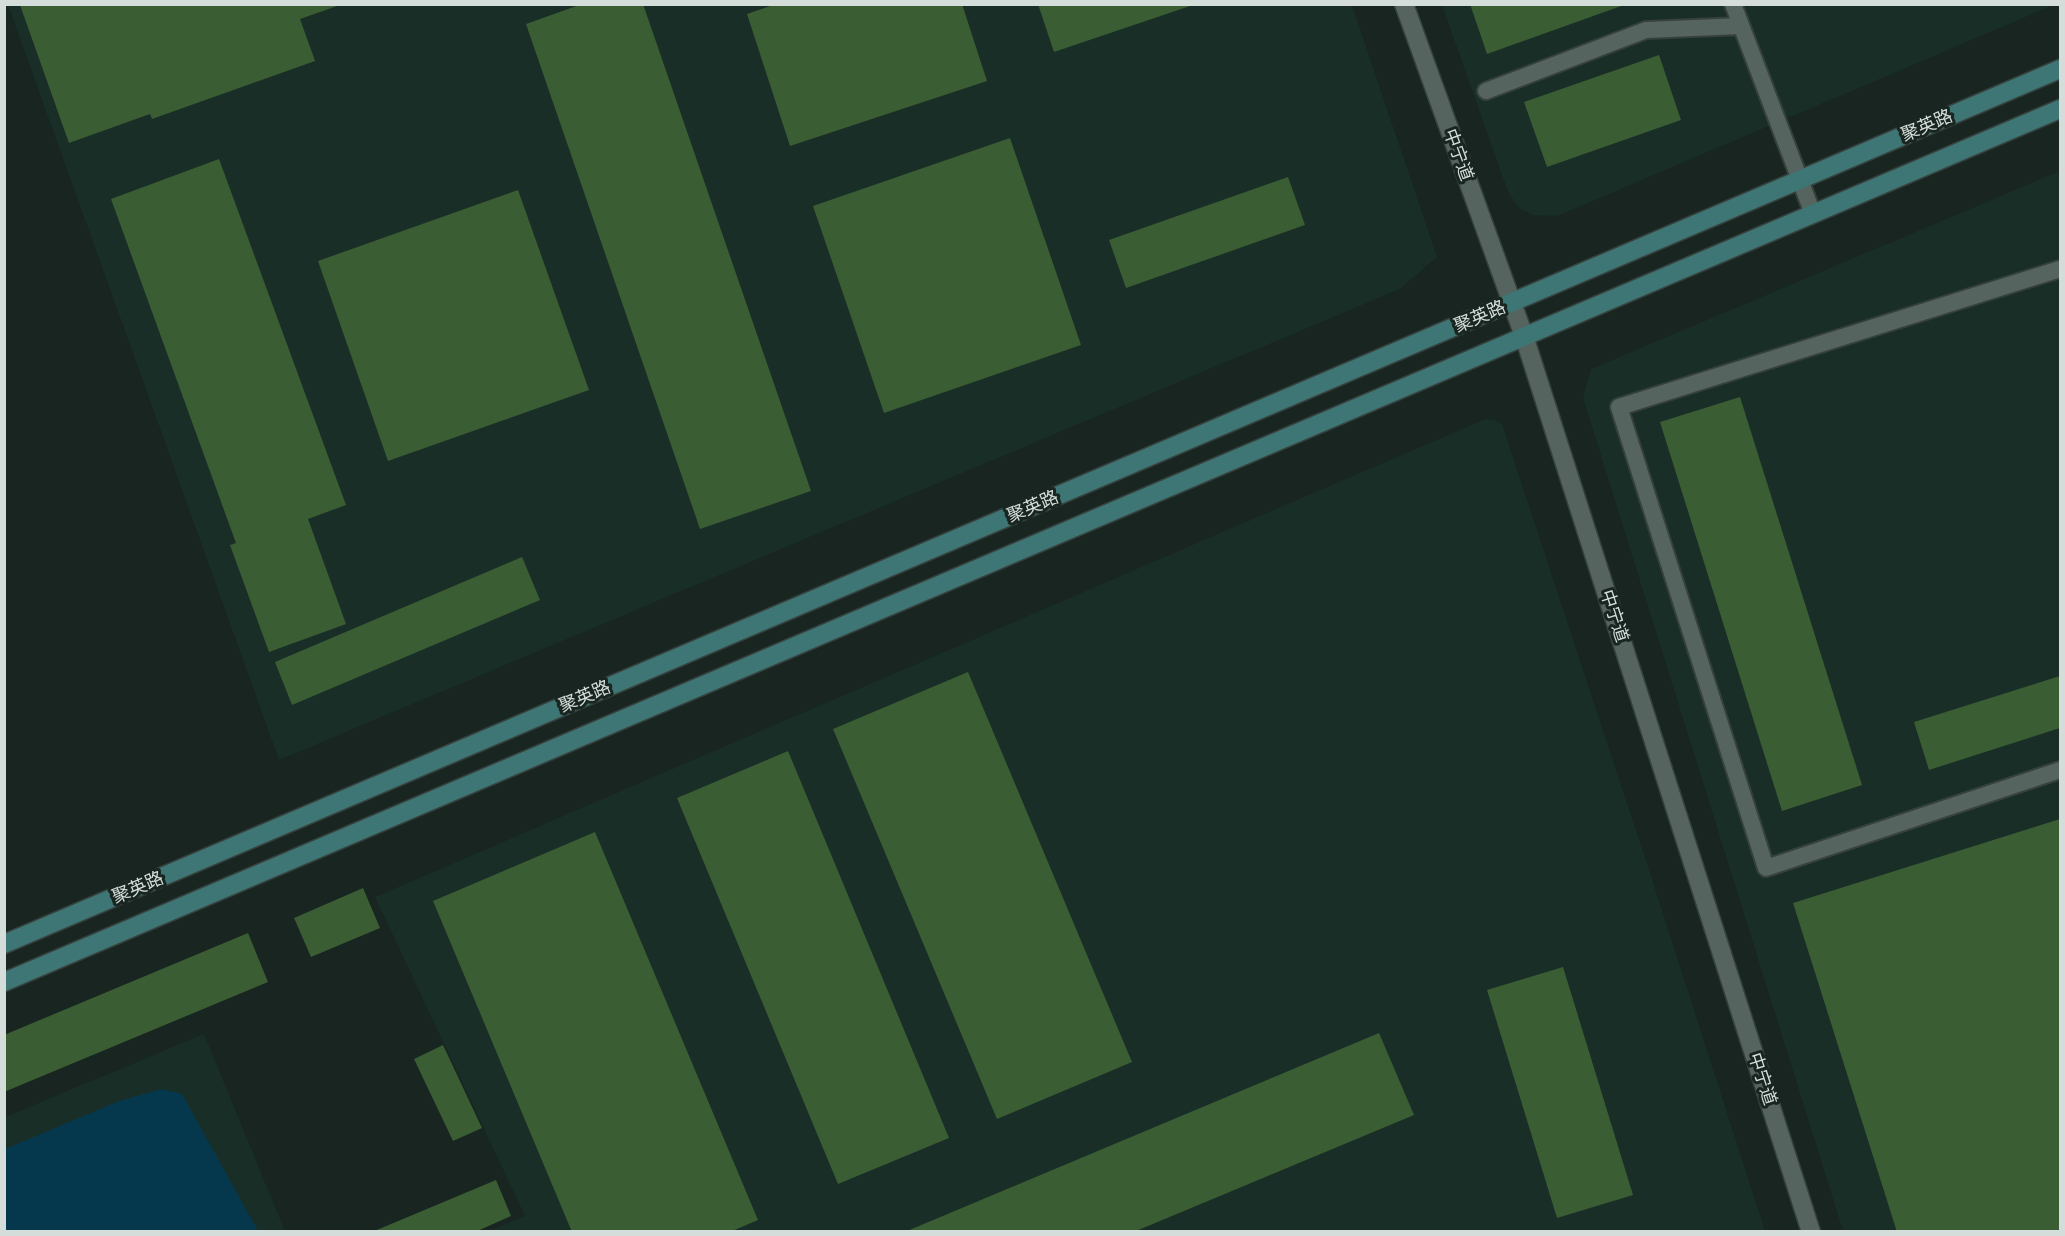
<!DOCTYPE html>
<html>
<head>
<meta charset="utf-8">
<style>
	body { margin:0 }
	#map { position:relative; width:2065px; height:1236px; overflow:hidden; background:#182520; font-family:Cabin,sans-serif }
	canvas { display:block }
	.frame { position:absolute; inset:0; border:6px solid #d5ddda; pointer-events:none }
</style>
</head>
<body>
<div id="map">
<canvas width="2065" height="1236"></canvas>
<div class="frame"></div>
</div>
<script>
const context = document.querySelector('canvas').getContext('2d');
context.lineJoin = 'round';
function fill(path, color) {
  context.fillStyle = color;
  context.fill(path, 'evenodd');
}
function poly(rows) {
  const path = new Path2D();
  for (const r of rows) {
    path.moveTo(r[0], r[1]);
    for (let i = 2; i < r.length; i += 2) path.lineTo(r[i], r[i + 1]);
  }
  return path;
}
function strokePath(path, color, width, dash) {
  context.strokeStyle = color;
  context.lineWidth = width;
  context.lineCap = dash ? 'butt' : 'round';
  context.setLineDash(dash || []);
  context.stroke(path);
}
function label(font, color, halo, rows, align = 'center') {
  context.font = font + ' Cabin,"Noto Sans SC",sans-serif';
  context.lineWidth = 6;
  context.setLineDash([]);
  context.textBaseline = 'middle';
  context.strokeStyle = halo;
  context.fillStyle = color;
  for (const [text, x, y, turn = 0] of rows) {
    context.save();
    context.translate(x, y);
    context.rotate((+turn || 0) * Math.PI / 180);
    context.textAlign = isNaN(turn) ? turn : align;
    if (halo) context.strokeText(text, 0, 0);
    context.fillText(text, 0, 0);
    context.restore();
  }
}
const built = poly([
	[8,5,1352,5,1437,257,1400,289,279,760],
	[1442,5,2054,5,1557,216,1533,215,1519,208,1508,192],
	[2060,171,2060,1231,1843,1231,1583,398,1591,369],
	[1493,419,1502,424,1650,873,1765,1231,489,1231,525,1216,375,897,1483,420],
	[204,1034,285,1231,5,1232,5,1117]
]);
const water = poly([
	[161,1089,182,1094,258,1231,5,1231,5,1149,119,1101]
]);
const building = poly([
	[582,4,643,4,811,491,700,529,526,24],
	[776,4,962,4,987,81,790,146,747,14],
	[1038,4,1193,4,1193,5,1054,52],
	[1470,4,1624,4,1624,5,1487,54],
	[20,5,340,5,300,19,315,61,152,119,150,114,69,143],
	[1659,55,1681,120,1547,167,1524,102],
	[1010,138,1081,345,884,413,813,206],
	[219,159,346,505,308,519,346,624,269,652,230,545,236,543,111,199],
	[1288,177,1305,225,1126,288,1109,240],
	[518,190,589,390,388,461,318,261],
	[1740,397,1862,785,1782,811,1660,422],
	[522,557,540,600,292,705,275,662],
	[968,672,1132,1062,997,1119,833,729],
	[2060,676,2060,728,1929,770,1914,722],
	[788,751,949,1138,838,1184,677,798],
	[2060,819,2060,1232,1897,1232,1793,903],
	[595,832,758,1220,730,1232,572,1232,433,901],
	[363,888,380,928,311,957,294,918],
	[248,933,268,982,4,1092,4,1035],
	[1563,967,1633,1195,1557,1218,1487,990],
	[1379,1033,1414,1115,1136,1231,907,1231],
	[443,1045,482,1128,453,1141,414,1059],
	[496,1180,511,1216,475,1232,372,1232]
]);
const lane = poly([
	[1733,4,1813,214],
	[1486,91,1646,30,1741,26],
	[2060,269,1619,407,1766,868,2060,770]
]);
const street = poly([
	[1404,4,1524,336,1811,1232]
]);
const secondary = poly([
	[4,944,2060,69],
	[4,982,2060,109]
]);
const streetNames = [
	["聚英路",1927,126,-23],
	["中宁道",1458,155,70],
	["聚英路",1480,317,-23],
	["聚英路",1033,507,-23],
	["中宁道",1614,616,72],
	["聚英路",585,697,-23],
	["聚英路",138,888,-23],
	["中宁道",1762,1079,72]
];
fill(built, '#192e27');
fill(water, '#06384d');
fill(building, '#3a5d34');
strokePath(lane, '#36403c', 20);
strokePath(street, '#36403c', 21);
strokePath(secondary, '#36403c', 21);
strokePath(lane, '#56645f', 16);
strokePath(street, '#56645f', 18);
strokePath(secondary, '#3e7675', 18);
label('18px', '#d5ddda', '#182520', streetNames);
</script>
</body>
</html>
